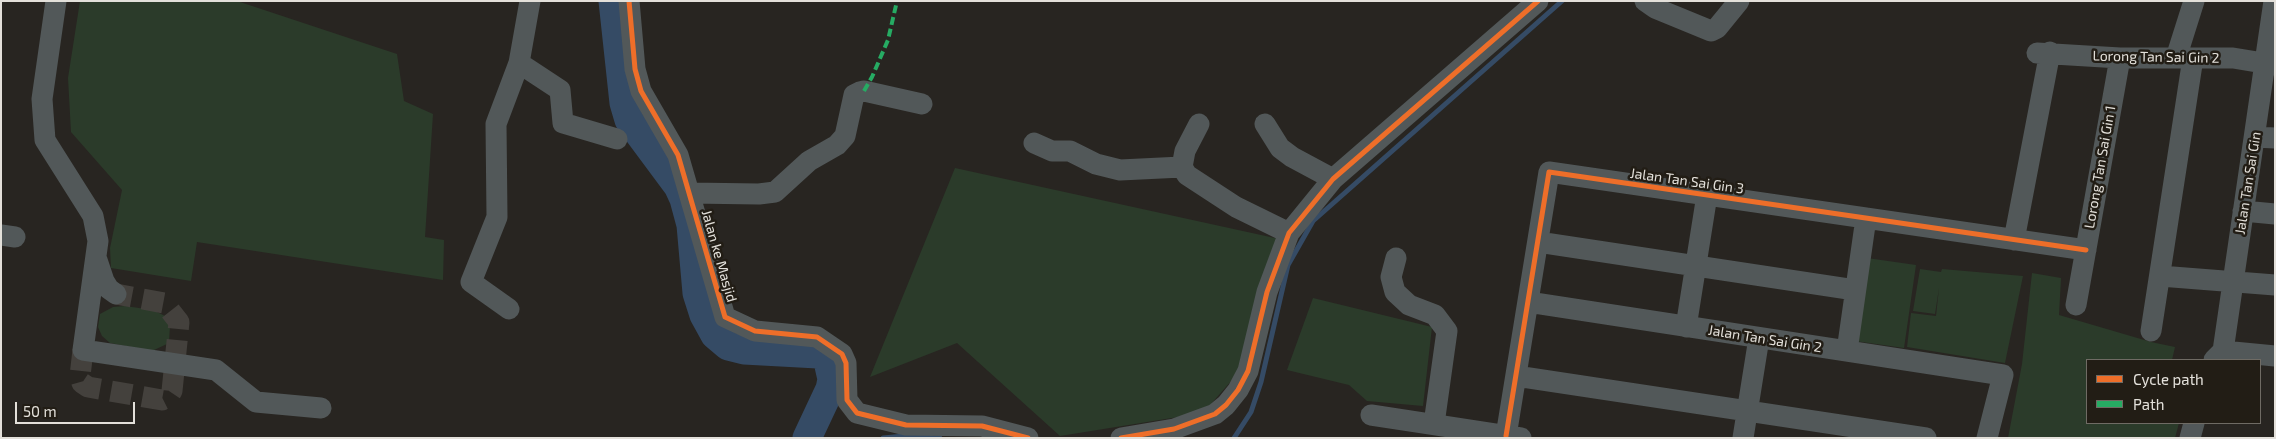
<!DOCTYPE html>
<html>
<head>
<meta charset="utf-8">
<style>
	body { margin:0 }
	#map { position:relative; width:2276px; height:439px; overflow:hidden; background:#282521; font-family:"Exo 2",sans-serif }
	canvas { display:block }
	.frame { position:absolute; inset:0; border:2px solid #e3e0da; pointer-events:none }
	.legend { position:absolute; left:2086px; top:359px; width:175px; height:65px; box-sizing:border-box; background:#221d15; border:1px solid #6f6b64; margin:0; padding:6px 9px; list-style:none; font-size:15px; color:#e3e0da }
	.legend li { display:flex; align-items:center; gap:10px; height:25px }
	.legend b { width:25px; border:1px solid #6f6b64 }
	.scale { position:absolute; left:15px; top:402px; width:120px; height:22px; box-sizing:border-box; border:2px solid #e3e0da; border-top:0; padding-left:6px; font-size:15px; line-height:18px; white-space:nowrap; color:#e3e0da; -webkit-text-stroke:4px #221d15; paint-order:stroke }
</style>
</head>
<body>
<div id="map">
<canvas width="2276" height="439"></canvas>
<div class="frame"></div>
<ul class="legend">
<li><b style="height:6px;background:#ee6e29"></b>Cycle path</li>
<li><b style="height:6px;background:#26ab63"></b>Path</li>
</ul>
<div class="scale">50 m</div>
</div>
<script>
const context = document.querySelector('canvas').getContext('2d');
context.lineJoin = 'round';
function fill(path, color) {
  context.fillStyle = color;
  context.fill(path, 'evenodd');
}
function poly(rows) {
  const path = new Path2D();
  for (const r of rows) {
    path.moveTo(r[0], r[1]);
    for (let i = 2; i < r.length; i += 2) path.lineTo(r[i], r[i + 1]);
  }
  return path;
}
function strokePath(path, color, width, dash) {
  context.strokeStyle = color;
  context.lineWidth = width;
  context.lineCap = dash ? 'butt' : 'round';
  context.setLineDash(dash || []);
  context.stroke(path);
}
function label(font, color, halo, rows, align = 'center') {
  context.font = font + ' "Exo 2",sans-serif';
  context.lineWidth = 5;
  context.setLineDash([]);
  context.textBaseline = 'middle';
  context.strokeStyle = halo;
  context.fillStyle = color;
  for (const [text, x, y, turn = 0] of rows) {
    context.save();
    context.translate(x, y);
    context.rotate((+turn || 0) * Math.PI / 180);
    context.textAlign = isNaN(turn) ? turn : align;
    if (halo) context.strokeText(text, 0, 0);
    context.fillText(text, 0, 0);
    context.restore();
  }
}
const green = poly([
	[80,1,237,1,397,54,404,101,433,114,425,237,444,240,443,280,197,242,191,281,111,268,110,248,122,190,71,132,68,78],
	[955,168,1293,242,1240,371,1203,413,1060,436,957,343,870,377],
	[1867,258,1916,265,1904,348,1855,341],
	[1920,269,1941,272,1942,269,2023,276,2005,363,1907,347,1911,313,1936,316,1939,288,1935,314,1913,311],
	[2032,273,2061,278,2059,315,2151,342,2175,347,2172,360,2087,360,2087,423,2179,423,2175,438,2008,438,2022,364],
	[1313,298,1432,327,1423,406,1367,401,1349,385,1287,370],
	[125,306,153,310,165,316,170,325,169,343,152,351,110,343,102,336,98,327,100,314,113,307]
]);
const stream = poly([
	[883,438,904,436,940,438],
	[1234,438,1251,412,1261,382,1288,265,1313,221,1562,1]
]);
const river = poly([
	[613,1,624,103,629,120,678,186,684,199,691,225,697,293,704,315,715,335,728,346,744,350,818,354,827,357,832,379,830,389,807,438]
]);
const minorTunnel = poly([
	[83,350,80,376,82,383,88,387,162,400,168,397,172,391,179,322,164,303,116,294]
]);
const minor = poly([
	[56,1,42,99,45,140,93,216,98,241,83,350,216,370,256,402,321,408],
	[629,1,635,69,641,91,678,155,725,317,755,331,817,337,842,354,846,363,847,400,857,413,906,425,982,426,1028,438],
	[1645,1,1655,8,1711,31,1717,28,1739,1],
	[2037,53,2120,58,2233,58,2275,65],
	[2176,58,2194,1],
	[519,63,560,90,563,123,617,139],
	[1199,124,1185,151,1182,167,1187,175,1236,207,1289,233],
	[1265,124,1280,148,1292,157,1333,179],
	[2255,137,2275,138],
	[1034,143,1052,151,1070,151,1096,164,1120,170,1182,167],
	[690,193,759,194,775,192,809,161,837,145,845,136,854,95,860,92,864,91,922,104],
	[2243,211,2275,214],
	[1,235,15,237],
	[2014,240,2050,52],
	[1538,242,1855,290],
	[1396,258,1391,277,1395,292,1409,305,1435,315,1447,331,1434,424],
	[97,260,104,281,109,289,116,294],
	[2160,276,2275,285],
	[1528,302,2003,375,1987,438],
	[2076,305,2120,58],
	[509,309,471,282,497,217,496,124,519,63,530,1],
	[1686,327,1707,195],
	[2151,331,2193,58],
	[1847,351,1866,218],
	[2223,351,2275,356],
	[2214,360,2223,351,2274,1],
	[1516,376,1926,438],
	[1371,415,1521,438],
	[1506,436,1549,172,2086,250],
	[1121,438,1174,429,1215,414,1226,405,1238,390,1248,371,1267,292,1289,233,1333,179,1538,1],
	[1743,438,1759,338],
	[2190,438,2194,423]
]);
const quiet = poly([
	[864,91,872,77,888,40,897,1]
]);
const cycleway = poly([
	[629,1,635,69,641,91,678,155,725,317,755,331,817,337,842,354,846,363,847,400,857,413,906,425,982,426,1028,438],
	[1506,436,1549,172,2086,250],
	[1121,438,1174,429,1215,414,1226,405,1238,390,1248,371,1267,292,1289,233,1333,179,1538,1]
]);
const streetNames = [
	["Lorong Tan Sai Gin 2",2156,57,1],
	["Lorong Tan Sai Gin 1",2100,167,-80],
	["Jalan Tan Sai Gin 3",1687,181,8],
	["Jalan Tan Sai Gin",2248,183,-81],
	["Jalan ke Masjid",719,256,74],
	["Jalan Tan Sai Gin 2",1765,339,9]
];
fill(green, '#2b3b2a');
strokePath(stream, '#354b65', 5);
strokePath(river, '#354b65', 29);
strokePath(minorTunnel, '#44413d', 21, [21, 11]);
strokePath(minor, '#525859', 21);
strokePath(quiet, '#26ab63', 4, [8, 4]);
strokePath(cycleway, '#ee6e29', 5);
label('14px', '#e3e0da', '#221d15', streetNames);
</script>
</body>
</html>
